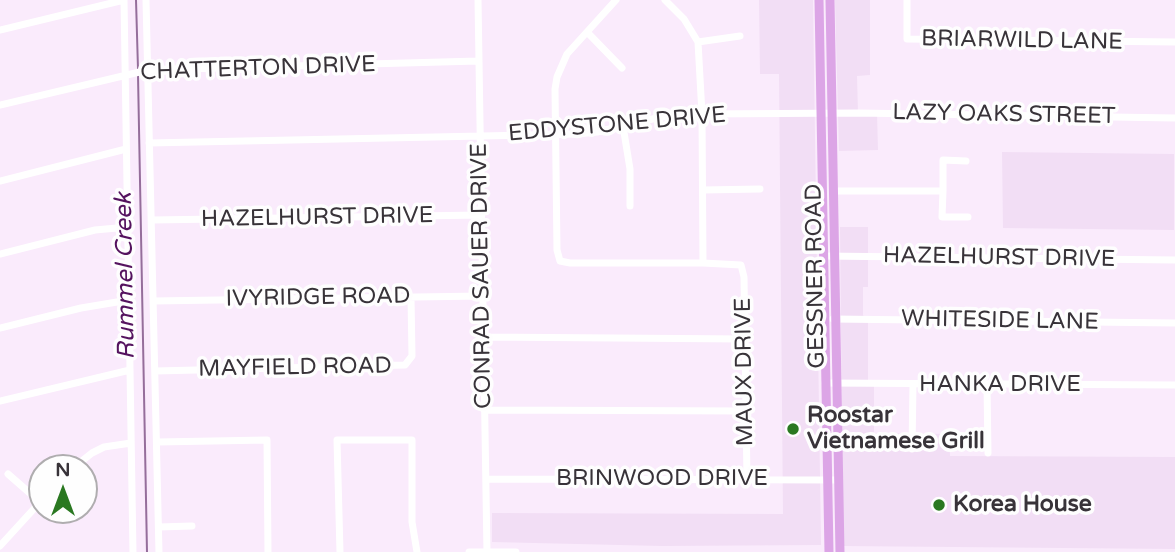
<!DOCTYPE html>
<html>
<head>
<meta charset="utf-8">
<style>
	body { margin:0 }
	#map { position:relative; width:1175px; height:552px; overflow:hidden; background:#faebfc; font-family:"Varela Round",sans-serif }
	canvas { display:block }
	.north { position:absolute; left:28px; top:454px; width:70px; height:70px; box-sizing:border-box; background:#fefefe; border:2px solid #afadaf; border-radius:50%; rotate:0deg; font-size:19px; font-weight:700; line-height:28px; text-align:center; color:#383339 }
	.north::after { content:''; display:block; margin:auto; width:24px; height:32px; background:#2a7821; clip-path:polygon(50% 0,100% 100%,50% 72%,0 100%) }
</style>
</head>
<body>
<div id="map">
<canvas width="1175" height="552"></canvas>
<div class="north">N</div>
</div>
<script>
const context = document.querySelector('canvas').getContext('2d');
context.lineJoin = 'round';
function fill(path, color) {
  context.fillStyle = color;
  context.fill(path, 'evenodd');
}
function poly(rows) {
  const path = new Path2D();
  for (const r of rows) {
    path.moveTo(r[0], r[1]);
    for (let i = 2; i < r.length; i += 2) path.lineTo(r[i], r[i + 1]);
  }
  return path;
}
function strokePath(path, color, width, dash) {
  context.strokeStyle = color;
  context.lineWidth = width;
  context.lineCap = dash ? 'butt' : 'round';
  context.setLineDash(dash || []);
  context.stroke(path);
}
function label(font, color, halo, rows, align = 'center') {
  context.font = font + ' "Varela Round",sans-serif';
  context.lineWidth = 7;
  context.setLineDash([]);
  context.textBaseline = 'middle';
  context.strokeStyle = halo;
  context.fillStyle = color;
  for (const [text, x, y, turn = 0] of rows) {
    context.save();
    context.translate(x, y);
    context.rotate((+turn || 0) * Math.PI / 180);
    context.textAlign = isNaN(turn) ? turn : align;
    if (halo) context.strokeText(text, 0, 0);
    context.fillText(text, 0, 0);
    context.restore();
  }
}
const built = poly([
	[759,0,813,0,821,545,662,546,492,542,492,513,783,514,779,74,760,74],
	[835,0,870,0,870,75,857,76,858,113,877,113,878,150,839,151],
	[1002,152,1174,154,1174,230,1003,228],
	[840,227,868,227,868,287,863,287,863,315,868,323,868,381,874,386,874,433,949,434,950,456,1175,457,1175,549,843,546]
]);
const stream = poly([
	[136,0,138,69],
	[138,75,147,552]
]);
const minor = poly([
	[124,0,133,552],
	[146,0,159,552],
	[478,0,487,552],
	[616,0,567,54,557,77,555,89,557,250,560,261,570,263,703,263,741,265,744,277,747,479],
	[665,0,684,19,698,42,702,114,703,263],
	[907,0,907,39,1175,42],
	[0,30,124,0],
	[587,32,622,68],
	[698,42,740,36],
	[0,105,148,70,478,61],
	[623,126,630,169,630,206],
	[149,143,577,134,597,132,661,117,702,114,858,113,1175,118],
	[0,181,126,149],
	[703,190,760,189],
	[833,191,943,191,943,160,966,161],
	[943,191,942,217,968,217],
	[152,220,481,215],
	[0,254,95,230,128,227],
	[823,256,1175,260],
	[153,301,482,296],
	[833,319,1175,323],
	[0,328,81,308,129,300],
	[483,337,744,339],
	[155,371,405,365,412,356,411,297],
	[825,383,1175,385],
	[987,385,988,453],
	[0,401,130,370],
	[484,410,746,411],
	[158,442,267,440,268,552],
	[912,449,913,384],
	[73,468,92,453,104,447,131,443],
	[8,474,40,502],
	[486,479,838,480],
	[159,527,192,526],
	[0,546,42,500],
	[340,552,337,440,412,440,412,522,417,552],
	[469,552,516,552]
]);
const major = poly([
	[819,0,829,552],
	[830,0,840,552]
]);
const markers = [
	[793,429,7,"#2a7821"],
	[939,505,7,"#2a7821"]
];
const streetNames = [
	["BRIARWILD LANE",1022,41,1],
	["CHATTERTON DRIVE",258,69,-2],
	["LAZY OAKS STREET",1004,115,1],
	["EDDYSTONE DRIVE",617,125,-5],
	["HAZELHURST DRIVE",317,218,-1],
	["HAZELHURST DRIVE",999,258,1],
	["CONRAD SAUER DRIVE",482,276,-91],
	["GESSNER ROAD",816,276,-91],
	["IVYRIDGE ROAD",318,298,-1],
	["WHITESIDE LANE",1000,321,1],
	["MAYFIELD ROAD",295,368,-1],
	["MAUX DRIVE",745,372,-91],
	["HANKA DRIVE",1000,385],
	["BRINWOOD DRIVE",662,479]
];
const poiNames = [
	["Roostar",807,416],
	["Vietnamese Grill",807,442],
	["Korea House",953,505]
];
const waterNames = [
	["Rummel Creek",126,276,-91]
];
fill(built, '#f2def5');
strokePath(stream, '#956e9b', 2);
strokePath(minor, '#fff', 7);
strokePath(major, '#dca5e6', 9);
for (const [x, y, r, color] of markers) {
  const dot = new Path2D();
  dot.arc(x, y, r, 0, 2 * Math.PI);
  context.fillStyle = color;
  context.fill(dot);
  strokePath(dot, '#fefefe', 2.5);
}
label('23px', '#383339', '#fefefe', streetNames);
label('bold 23px', '#383339', '#fefefe', poiNames, 'left');
label('italic 24px', '#55135f', '#fefefe', waterNames);
</script>
</body>
</html>
